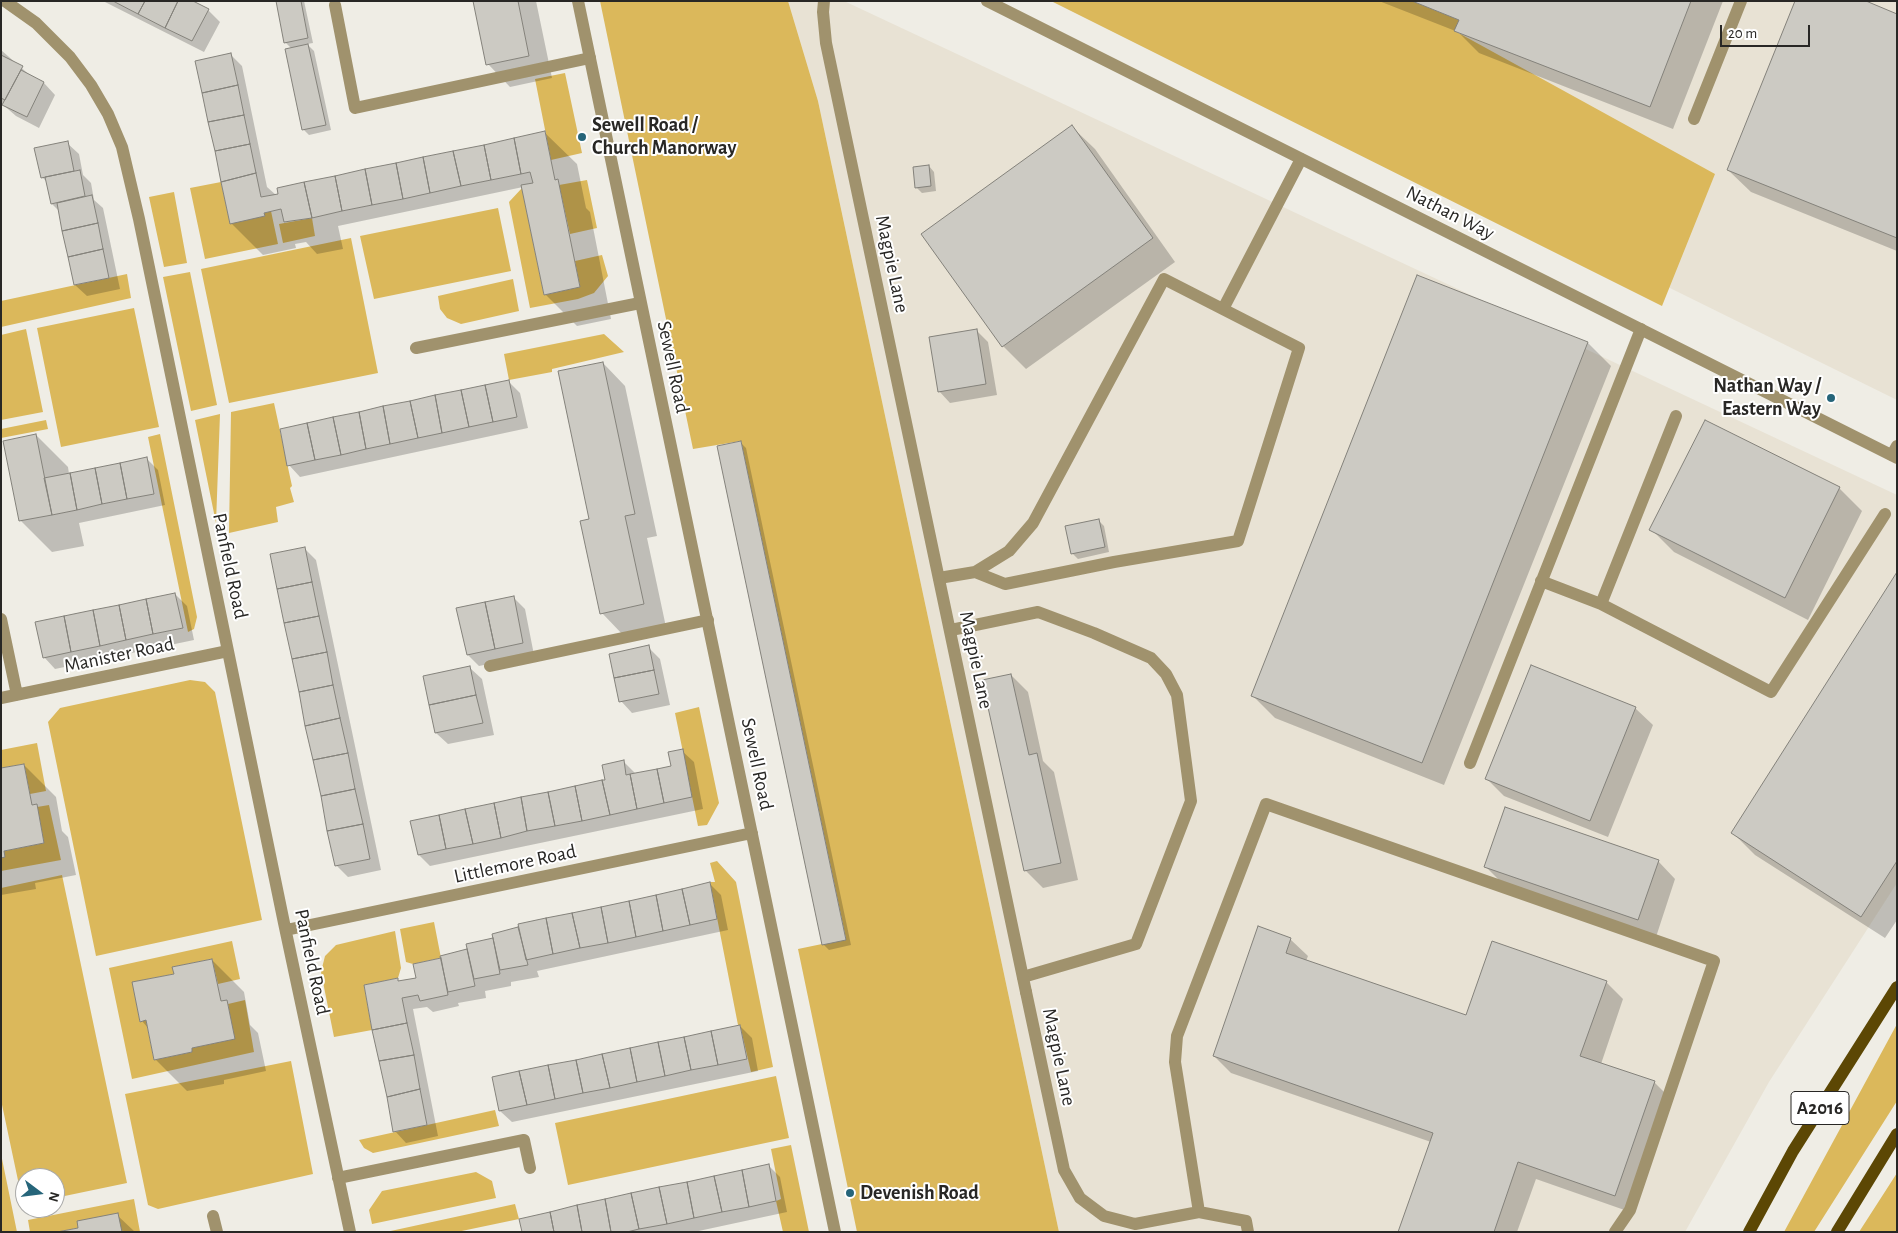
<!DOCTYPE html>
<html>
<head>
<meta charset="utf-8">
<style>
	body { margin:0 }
	#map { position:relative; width:1898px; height:1233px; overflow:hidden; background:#efede5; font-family:"Alegreya Sans",sans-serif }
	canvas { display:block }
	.frame { position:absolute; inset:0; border:2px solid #282725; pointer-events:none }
	.north { position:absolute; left:15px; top:1168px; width:50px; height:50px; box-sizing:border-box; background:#fff; border:1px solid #a9a9a8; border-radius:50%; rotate:105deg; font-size:14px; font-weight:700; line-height:20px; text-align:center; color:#282725 }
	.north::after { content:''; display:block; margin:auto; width:18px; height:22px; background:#26657a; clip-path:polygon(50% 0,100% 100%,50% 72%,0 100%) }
	.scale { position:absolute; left:1720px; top:25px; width:90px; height:22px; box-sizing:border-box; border:2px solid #282725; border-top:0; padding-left:6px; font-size:15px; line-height:18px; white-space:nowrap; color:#282725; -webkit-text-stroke:4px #fff; paint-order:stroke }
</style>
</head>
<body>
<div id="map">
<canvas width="1898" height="1233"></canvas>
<div class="frame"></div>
<div class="north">N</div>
<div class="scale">20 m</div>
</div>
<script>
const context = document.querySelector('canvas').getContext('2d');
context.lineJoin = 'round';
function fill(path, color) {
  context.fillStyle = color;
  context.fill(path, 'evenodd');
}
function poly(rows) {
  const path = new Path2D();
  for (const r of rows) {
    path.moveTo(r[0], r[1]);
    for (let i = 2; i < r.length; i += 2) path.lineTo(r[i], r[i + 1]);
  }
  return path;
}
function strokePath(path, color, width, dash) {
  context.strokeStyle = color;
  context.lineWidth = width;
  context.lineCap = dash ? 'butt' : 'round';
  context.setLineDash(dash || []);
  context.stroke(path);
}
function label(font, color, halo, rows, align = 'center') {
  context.font = font + ' "Alegreya Sans",sans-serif';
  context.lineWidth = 4;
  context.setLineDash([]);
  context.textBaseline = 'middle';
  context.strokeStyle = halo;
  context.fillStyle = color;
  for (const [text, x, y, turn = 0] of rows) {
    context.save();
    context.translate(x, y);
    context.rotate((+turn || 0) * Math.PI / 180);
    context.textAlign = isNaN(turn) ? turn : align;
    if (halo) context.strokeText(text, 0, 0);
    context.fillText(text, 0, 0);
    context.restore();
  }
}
const built = poly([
	[788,1,844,1,1897,495,1897,883,1769,1082,1685,1232,1059,1232,818,101],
	[1088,1,1897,1,1897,400]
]);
const green = poly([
	[600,1,788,1,818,101,1059,1232,857,1232,798,949,846,939,741,441,693,449],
	[1051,1,1412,1,1459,20,1455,31,1715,174,1662,306],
	[565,73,582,153,551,160,535,79],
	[587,180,597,228,570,234,559,185],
	[221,182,230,223,265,216,264,213,271,211,278,244,205,259,190,188],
	[522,188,544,295,580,287,575,261,602,255,608,276,594,293,578,299,530,308,509,202],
	[174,192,187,263,164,267,149,197],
	[498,208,511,271,374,299,360,236],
	[312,218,315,236,283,243,279,224],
	[351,238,378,373,229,403,201,269],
	[190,272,217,405,191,411,163,277],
	[127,274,131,298,1,327,1,301],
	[513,279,519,311,461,324,447,318,440,309,438,296],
	[134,308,159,427,61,447,37,328],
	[26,329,43,412,1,420,1,335],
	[604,334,624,352,552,369,552,372,509,380,504,354],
	[274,403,292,486,290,488,294,502,276,507,278,522,229,533,231,412],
	[220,414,216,523,195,420],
	[46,420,48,429,1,438,1,429],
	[160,434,197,617,194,629,188,632,148,437],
	[190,680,205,682,215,692,262,920,96,956,48,722,60,708],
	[699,707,719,803,707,825,698,826,675,713],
	[37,743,46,791,30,794,24,764,1,768,1,750],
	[49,805,61,860,1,871,1,858,4,851,44,843,37,807],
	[717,861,736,882,773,1067,751,1072,740,1025,738,1025,710,882,715,882,710,863],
	[62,875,127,1183,55,1198,55,1178,25,1178,25,1204,23,1204,1,1100,1,888],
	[434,922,441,958,413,964,406,962,400,929],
	[395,931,401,968,398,978,364,985,372,1030,334,1037,321,972,325,956,336,945],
	[232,941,240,979,218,984,212,959,173,967,174,974,133,982,140,1022,146,1020,154,1060,192,1052,192,1048,234,1039,228,1004,245,1000,254,1052,132,1079,109,968],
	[1897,1024,1897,1101,1814,1232,1784,1232],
	[291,1061,313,1174,158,1209,148,1205,125,1094],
	[776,1076,789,1138,568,1185,555,1123],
	[495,1110,499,1126,373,1153,364,1148,359,1140],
	[791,1145,809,1232,783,1232,776,1201,781,1199,771,1149],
	[1,1154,17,1232,1,1232],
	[476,1172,492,1181,496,1198,372,1224,369,1210,382,1191],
	[1897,1173,1897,1232,1859,1232],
	[134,1199,140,1232,78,1228,57,1232,30,1232,28,1220],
	[515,1204,519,1219,457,1232,386,1232]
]);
const shadow = poly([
	[103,1,191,1,208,10,220,22,204,52],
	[277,1,304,1,313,43,307,44,314,51,331,130,309,135,303,129,292,49,285,42],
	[474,1,536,1,552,78,510,87,488,64],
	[1379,1,1723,1,1673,129,1479,53,1458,32],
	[1897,15,1897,251,1751,192,1728,170],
	[1,50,33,78,44,83,55,95,39,128,16,116,1,103],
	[231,55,242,66,267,187,276,195,545,133,577,164,586,208,590,212,611,319,577,326,545,294,523,187,338,226,343,249,317,254,306,242,295,244,296,248,263,255,231,223],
	[1072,127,1095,149,1175,262,1026,369,1003,346,923,234],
	[67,143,79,154,83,175,91,183,94,200,103,208,120,289,87,296,75,285,60,212,52,204,47,182,42,177],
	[929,166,934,172,936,191,922,193,916,187],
	[1418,276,1588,343,1611,366,1444,785,1275,718,1252,695],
	[977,331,988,342,997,395,950,403,939,391],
	[603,363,625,386,657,536,647,538,666,627,624,636,602,613,590,520],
	[508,381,520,393,528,428,300,477,289,465],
	[36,435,68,467,69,474,146,458,158,470,165,505,79,523,84,546,52,552,20,520],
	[741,443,746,448,851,945,829,950,823,944],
	[1839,488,1862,511,1808,620,1674,552,1651,529],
	[1099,521,1104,526,1109,552,1078,559,1072,553],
	[304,548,316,560,381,870,348,877,336,865],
	[1897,574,1897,920,1885,938,1755,855,1732,832],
	[175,594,187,606,194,640,55,669,44,657],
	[513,597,525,609,534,655,479,666,468,655],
	[648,647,660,659,670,705,632,713,621,701],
	[470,668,482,679,494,735,448,744,436,733],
	[1011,675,1028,692,1043,761,1054,772,1078,880,1043,888,1025,870],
	[1635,708,1653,725,1608,837,1504,796,1487,779],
	[682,751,694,762,703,809,430,866,419,855,606,781,624,762,636,774,672,767],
	[24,765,56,797,62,831,68,837,76,875,35,883,36,889,1,895,1,770],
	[1658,861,1675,879,1656,937,1503,884,1486,867],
	[710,884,721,895,728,930,537,971,539,977,511,982,511,986,485,991,486,998,458,1003,459,1006,433,1012,427,1007,413,1009,438,1136,406,1143,395,1131,397,980,400,982,417,979,442,959,442,957,469,950,494,939,493,935],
	[1290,939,1308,956,1306,961,1467,1017,1606,982,1623,999,1601,1064,1654,1082,1672,1100,1633,1213,1536,1179,1517,1232,1400,1232,1431,1142,1231,1073,1214,1056],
	[212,960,244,992,250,1025,258,1033,266,1071,224,1080,224,1084,187,1091,155,1059,149,1029,142,1021,175,975],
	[740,1026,752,1038,758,1071,512,1122,500,1111],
	[769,1166,780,1177,787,1212,694,1232,524,1232],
	[117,1215,135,1232,64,1232,80,1229]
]);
const building = poly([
	[113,1,145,1,138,14,113,1],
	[145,1,178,1,165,28,138,14,145,1],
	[178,1,193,1,209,9,192,41,165,28,178,1],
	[276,1,301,1,308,38,284,43,276,1],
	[473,1,518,1,529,56,486,65,473,1],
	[1412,1,1691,1,1650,107,1454,31,1459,20,1412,1],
	[1795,1,1866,1,1897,14,1897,238,1727,170,1795,1],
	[308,44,326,125,302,130,285,49,308,44],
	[231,53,238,85,202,93,195,61,231,53],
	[1,55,23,66,5,100,1,98,1,55],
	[21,70,44,82,27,117,2,105,21,70],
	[238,85,244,115,208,122,202,93,238,85],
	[244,115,250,144,215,151,208,122,244,115],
	[1072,125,1153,238,1002,347,921,234,1072,125],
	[545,131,555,180,558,179,580,287,544,295,521,185,533,183,530,172,521,174,514,138,545,131],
	[514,138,521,174,491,180,484,145,514,138],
	[68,141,74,171,41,178,34,148,68,141],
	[250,144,256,173,221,182,215,151,250,144],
	[484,145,491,180,461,186,453,151,484,145],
	[453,151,461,186,430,193,423,157,453,151],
	[423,157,430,193,403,199,396,163,423,157],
	[396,163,403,199,372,205,365,169,396,163],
	[929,165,931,186,915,188,913,167,929,165],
	[365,169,372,205,342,211,335,176,365,169],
	[80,170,85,196,51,204,45,177,80,170],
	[256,173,261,197,278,194,277,188,304,182,312,218,284,222,281,209,264,213,265,216,230,224,221,182,256,173],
	[335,176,342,211,312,218,304,182,335,176],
	[92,195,98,223,62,231,57,203,92,195],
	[98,223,103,249,68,257,62,231,98,223],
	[103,249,109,278,74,285,68,257,103,249],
	[1417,275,1588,342,1422,763,1251,696,1417,275],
	[977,329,986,384,938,392,929,337,977,329],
	[603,362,635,514,625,516,644,604,600,614,580,521,589,519,558,371,603,362],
	[509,380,517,417,493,422,485,385,509,380],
	[485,385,493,422,469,427,461,390,485,385],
	[461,390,469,427,442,433,435,395,461,390],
	[435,395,442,433,418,438,410,401,435,395],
	[410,401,418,438,390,444,383,406,410,401],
	[383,406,390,444,366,449,359,412,383,406],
	[359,412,366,449,341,455,333,417,359,412],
	[333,417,341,455,315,460,307,423,333,417],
	[1705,420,1840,487,1785,598,1649,530,1705,420],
	[307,423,315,460,287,466,280,429,307,423],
	[36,434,52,515,19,521,3,441,36,434],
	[741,441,846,940,822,945,717,446,741,441],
	[147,457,154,494,127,499,120,463,147,457],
	[120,463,127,499,102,504,95,468,120,463],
	[95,468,102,504,77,510,70,473,95,468],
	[70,473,77,510,52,515,44,478,70,473],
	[1099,519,1105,547,1071,554,1065,526,1099,519],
	[305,547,312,582,277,589,270,554,305,547],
	[1897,572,1897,861,1861,917,1731,833,1897,572],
	[312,582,319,616,284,623,277,589,312,582],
	[175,593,183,628,153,634,146,599,175,593],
	[514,596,523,643,495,649,485,602,514,596],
	[146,599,153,634,126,640,119,605,146,599],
	[485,602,495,649,467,655,456,608,485,602],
	[119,605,126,640,100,646,93,610,119,605],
	[93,610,100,646,71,652,64,616,93,610],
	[64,616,71,652,43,658,35,622,64,616],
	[319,616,327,652,292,659,284,623,319,616],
	[649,645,654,670,614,678,609,654,649,645],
	[327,652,333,685,299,692,292,659,327,652],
	[1531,665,1636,707,1590,821,1485,779,1531,665],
	[470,666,476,695,429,705,423,676,470,666],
	[654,670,659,694,619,702,614,678,654,670],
	[1011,674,1029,755,1037,753,1061,863,1024,871,982,680,1011,674],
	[333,685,340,718,305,726,299,692,333,685],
	[476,695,483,723,435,733,429,705,476,695],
	[340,718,348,753,313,760,305,726,340,718],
	[683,749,692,797,664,803,657,769,671,766,668,752,683,749],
	[348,753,355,789,321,796,313,760,348,753],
	[624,760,626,775,630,774,637,809,610,815,602,780,605,780,602,765,624,760],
	[24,764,32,805,37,804,44,843,4,851,5,857,1,858,1,768,24,764],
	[657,769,664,803,637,809,630,774,657,769],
	[602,780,610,815,582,821,575,786,602,780],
	[575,786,582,821,555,826,548,792,575,786],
	[355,789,363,824,327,831,321,796,355,789],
	[548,792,555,826,527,831,521,797,548,792],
	[521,797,527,831,501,838,494,803,521,797],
	[494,803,501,838,473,844,465,809,494,803],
	[1505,807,1659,860,1638,920,1484,867,1505,807],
	[465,809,473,844,446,849,439,815,465,809],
	[439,815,446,849,418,855,410,821,439,815],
	[363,824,370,859,335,866,327,831,363,824],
	[710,882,717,919,690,925,682,889,710,882],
	[682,889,690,925,663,931,656,895,682,889],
	[656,895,663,931,636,937,629,901,656,895],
	[629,901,636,937,608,943,601,907,629,901],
	[601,907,608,943,580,948,572,913,601,907],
	[572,913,580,948,553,954,546,918,572,913],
	[546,918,553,954,526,960,518,924,546,918],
	[1258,926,1291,938,1286,953,1466,1015,1492,941,1607,981,1580,1056,1655,1081,1615,1196,1518,1162,1494,1232,1398,1232,1433,1133,1213,1056,1258,926],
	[518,927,528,965,500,970,492,934,518,927],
	[493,938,500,974,474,979,466,944,493,938],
	[467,949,475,986,448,992,440,956,467,949],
	[441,958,448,995,420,1001,418,995,402,998,407,1023,372,1030,364,985,398,978,398,981,416,978,413,964,441,958],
	[212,959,221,1001,227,1000,235,1039,192,1048,192,1052,154,1060,146,1020,140,1022,132,982,174,974,172,967,212,959],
	[407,1023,414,1055,379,1061,372,1030,407,1023],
	[740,1025,747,1059,718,1065,711,1031,740,1025],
	[711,1031,718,1065,691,1070,684,1037,711,1031],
	[684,1037,691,1070,665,1076,658,1042,684,1037],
	[658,1042,665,1076,637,1082,630,1048,658,1042],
	[630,1048,637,1082,610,1088,602,1054,630,1048],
	[602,1054,610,1088,583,1093,576,1060,602,1054],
	[414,1055,420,1089,387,1097,379,1061,414,1055],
	[576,1060,583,1093,555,1099,548,1065,576,1060],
	[548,1065,555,1099,527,1105,519,1071,548,1065],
	[519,1071,527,1105,499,1111,492,1077,519,1071],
	[420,1089,427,1125,393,1132,387,1097,420,1089],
	[769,1164,776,1201,749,1207,742,1170,769,1164],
	[742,1170,749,1207,722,1212,714,1176,742,1170],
	[714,1176,722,1212,694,1218,687,1182,714,1176],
	[687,1182,694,1218,667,1224,659,1187,687,1182],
	[659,1187,667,1224,639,1229,631,1193,659,1187],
	[631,1193,639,1229,627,1232,611,1232,605,1199,631,1193],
	[605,1199,611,1232,582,1232,577,1205,605,1199],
	[577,1205,582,1232,554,1232,550,1212,577,1205],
	[550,1212,554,1232,522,1232,519,1219,550,1212],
	[118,1213,122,1232,57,1232,78,1228,77,1221,118,1213]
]);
const service = poly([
	[335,5,355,108,590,58],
	[1694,119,1741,1],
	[1223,309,1301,159],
	[1892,455,1897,446],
	[939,578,975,572,1009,551,1033,523,1164,279,1299,348,1238,541,1114,562,1005,584,975,572],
	[1541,581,1601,604,1771,692,1885,514],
	[1601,604,1676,416],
	[951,630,1038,612,1094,633,1151,658,1166,674,1177,695,1191,801,1136,944,1023,977],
	[490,666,708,620],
	[1470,763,1641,329],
	[1026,992,1064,1170,1080,1198,1104,1216,1135,1224,1199,1212],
	[1248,1232,1246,1221,1199,1212,1175,1062,1177,1036,1266,804,1714,961,1630,1210,1615,1232]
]);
const minor = poly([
	[5,1,36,23,70,57,91,85,108,114,122,147,139,219,284,923,350,1232],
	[578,1,835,1232],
	[824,1,823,12,826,43,1026,992],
	[416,348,640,303],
	[1,619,17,695],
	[1,698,228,651],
	[286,930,752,833],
	[338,1178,524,1140,530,1168],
	[213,1216,217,1232]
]);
const tertiary = poly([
	[987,1,1897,458]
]);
const primary = poly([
	[1749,1232,1793,1151,1897,987],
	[1837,1232,1897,1134]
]);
const markers = [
	[582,137,5,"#26657a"],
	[1831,398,5,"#26657a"],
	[850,1193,5,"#26657a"]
];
const shields = [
	[1820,1108,58]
];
const shieldNames = [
	["A2016",1820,1108]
];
const poiNames = [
	["Sewell Road /",592,125],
	["Church Manorway",592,148],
	["Nathan Way /",1821,386,"right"],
	["Eastern Way",1821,409,"right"],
	["Devenish Road",860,1193]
];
const streetNames = [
	["Nathan Way",1450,213,27],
	["Magpie Lane",892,264,78],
	["Sewell Road",673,367,78],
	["Panfield Road",230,566,78],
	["Manister Road",119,655,-12],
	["Magpie Lane",976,660,78],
	["Sewell Road",757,764,78],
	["Littlemore Road",515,864,-12],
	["Panfield Road",312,962,78],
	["Magpie Lane",1059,1057,78]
];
fill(built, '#e8e2d4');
fill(green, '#dbb85b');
fill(shadow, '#0003');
fill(building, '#cccac3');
strokePath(building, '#84827b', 1);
strokePath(service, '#a0926d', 12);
strokePath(minor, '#a0926d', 12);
strokePath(tertiary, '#a0926d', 12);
strokePath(primary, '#5c4704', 12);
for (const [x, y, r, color] of markers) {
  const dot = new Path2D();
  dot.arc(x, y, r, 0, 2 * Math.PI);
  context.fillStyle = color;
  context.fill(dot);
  strokePath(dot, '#fff', 2);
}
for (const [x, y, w] of shields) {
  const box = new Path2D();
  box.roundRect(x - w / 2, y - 16.5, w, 33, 4);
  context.fillStyle = '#fff';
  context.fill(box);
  strokePath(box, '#282725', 1);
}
label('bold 19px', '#282725', null, shieldNames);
label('bold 20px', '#282725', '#fff', poiNames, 'left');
label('20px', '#282725', '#fff', streetNames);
</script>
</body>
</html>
